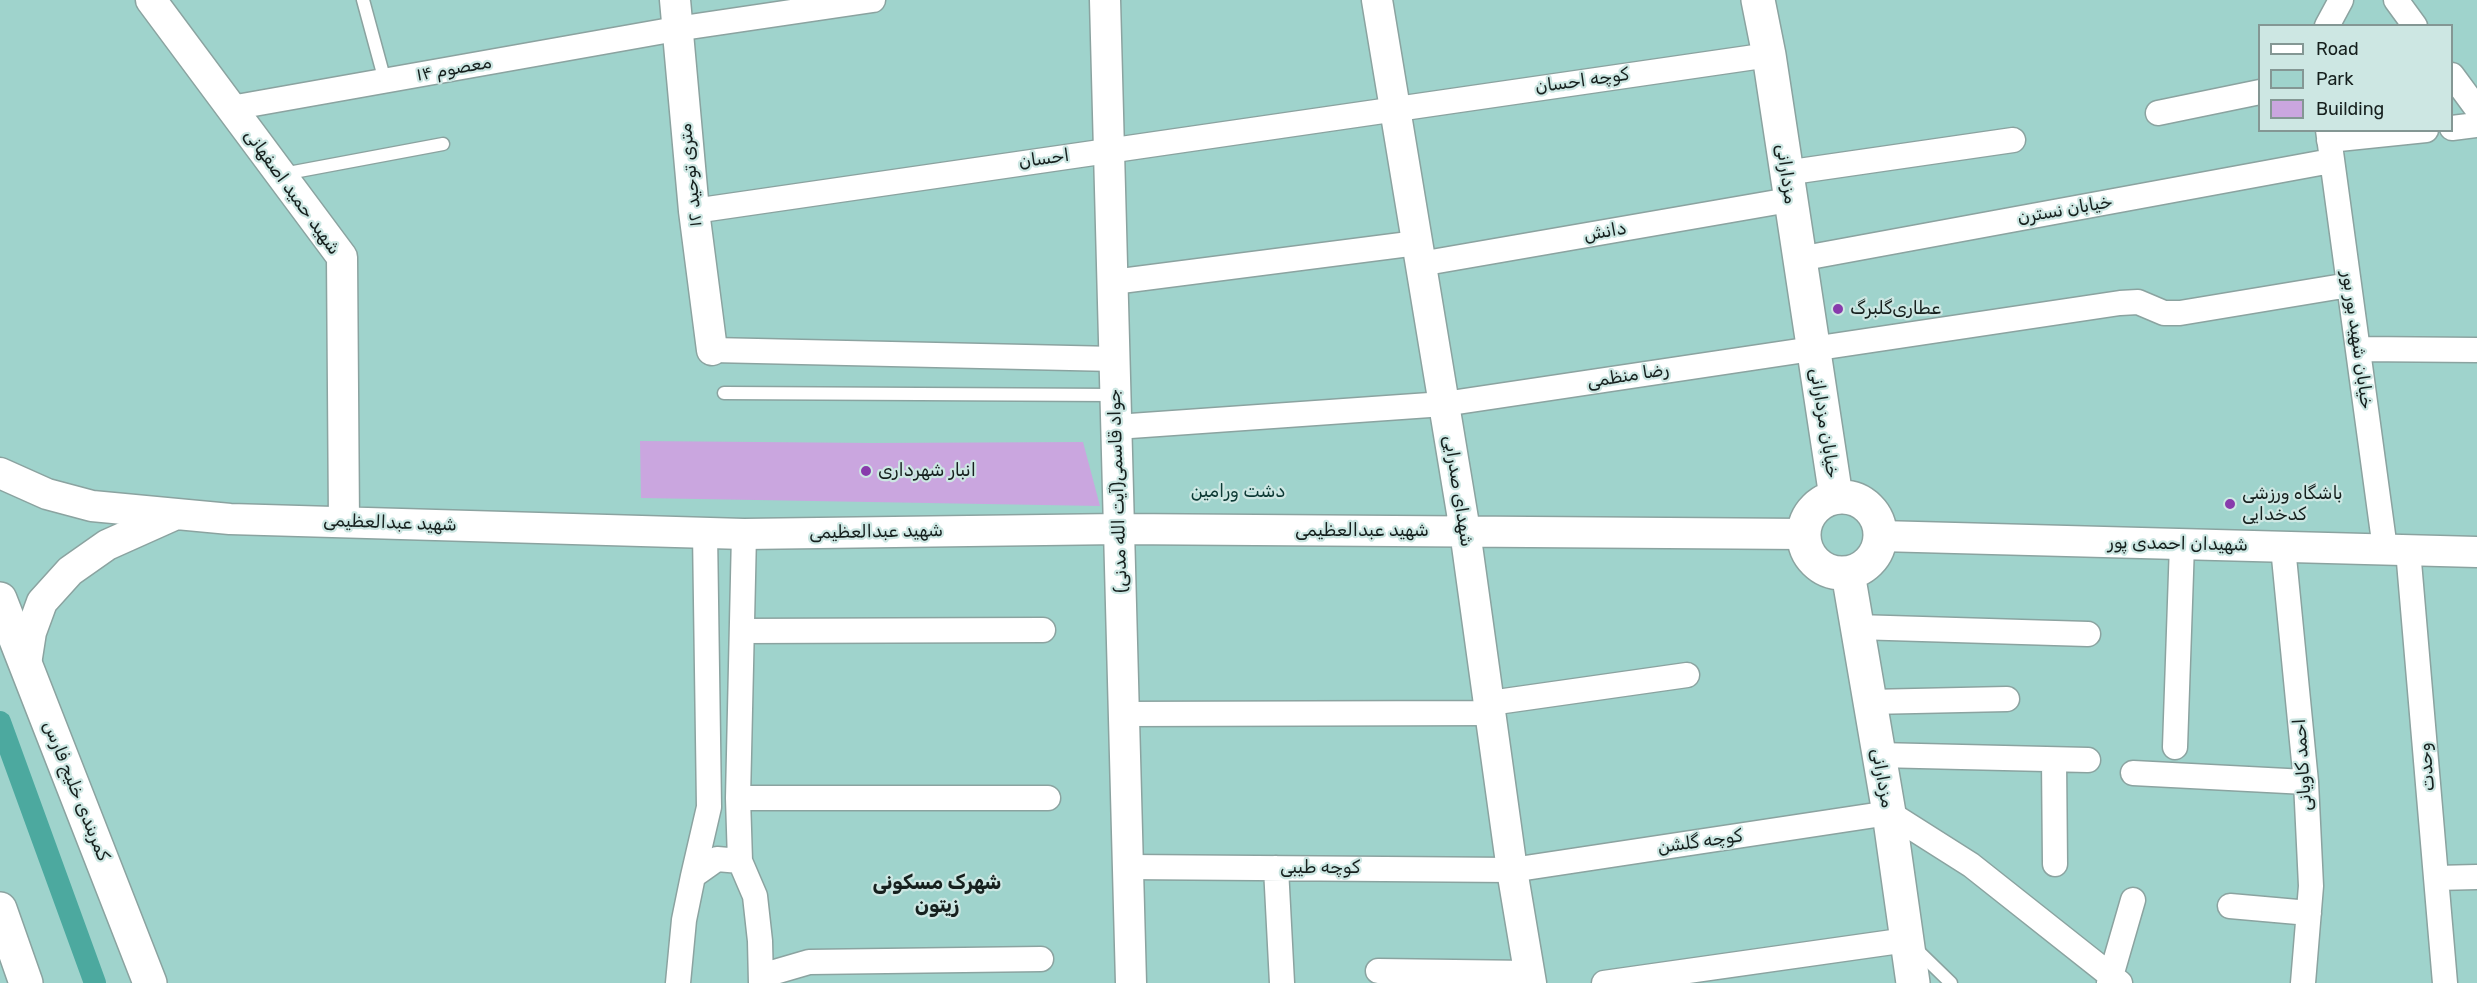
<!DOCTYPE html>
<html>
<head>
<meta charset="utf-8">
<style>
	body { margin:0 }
	#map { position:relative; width:2477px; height:983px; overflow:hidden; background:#cde7e3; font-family:Rubik,sans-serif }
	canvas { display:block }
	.legend { position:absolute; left:2258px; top:24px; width:195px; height:108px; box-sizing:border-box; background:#cde7e3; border:2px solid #849794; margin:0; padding:8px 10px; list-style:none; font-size:18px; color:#16201e }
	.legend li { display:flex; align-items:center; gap:12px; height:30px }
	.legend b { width:30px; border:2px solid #849794 }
</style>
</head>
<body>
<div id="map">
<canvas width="2477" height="983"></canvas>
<ul class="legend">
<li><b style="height:8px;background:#fff"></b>Road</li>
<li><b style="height:16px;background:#9fd3cc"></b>Park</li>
<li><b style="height:16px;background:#caa6df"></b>Building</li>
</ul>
</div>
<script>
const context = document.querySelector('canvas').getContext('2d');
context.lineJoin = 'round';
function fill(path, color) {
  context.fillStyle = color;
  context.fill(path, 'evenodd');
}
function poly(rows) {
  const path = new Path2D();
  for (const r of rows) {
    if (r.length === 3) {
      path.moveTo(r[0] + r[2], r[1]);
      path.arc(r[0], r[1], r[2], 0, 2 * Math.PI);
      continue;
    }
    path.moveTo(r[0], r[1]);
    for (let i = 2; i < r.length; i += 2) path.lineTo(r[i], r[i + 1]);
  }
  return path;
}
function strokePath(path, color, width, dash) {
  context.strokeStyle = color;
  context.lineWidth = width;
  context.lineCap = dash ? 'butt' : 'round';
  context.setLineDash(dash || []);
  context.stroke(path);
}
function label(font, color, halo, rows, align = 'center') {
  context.font = font + ' Rubik,"Noto Sans Arabic",sans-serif';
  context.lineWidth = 4.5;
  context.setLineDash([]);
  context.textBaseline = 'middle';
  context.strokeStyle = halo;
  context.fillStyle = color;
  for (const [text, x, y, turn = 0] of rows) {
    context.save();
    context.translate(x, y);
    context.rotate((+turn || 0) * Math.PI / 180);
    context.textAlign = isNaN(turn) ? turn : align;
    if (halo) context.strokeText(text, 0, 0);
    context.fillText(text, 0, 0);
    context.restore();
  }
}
const green = poly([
	[0,0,2477,0,2477,983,0,983],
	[2260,26,2452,26,2452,130,2260,130]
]);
const canal = poly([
	[0,722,95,983]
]);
const building = poly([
	[640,441,873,443,1083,442,1100,506,641,498]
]);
const service = poly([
	[363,0,385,81],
	[283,174,443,144],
	[724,393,1115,395],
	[1916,949,1951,983]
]);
const minor = poly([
	[2396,0,2415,26],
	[2327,26,2341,0],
	[2452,75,2477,109],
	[231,108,676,29,873,0],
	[2158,113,2260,92],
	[2452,128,2477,125],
	[2328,130,2385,549],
	[2329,140,2426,130],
	[1785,173,2013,140],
	[694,211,1769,55],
	[1799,259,2331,161],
	[1420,264,1789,200],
	[1113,282,1417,243],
	[2358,349,2477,350],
	[712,350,1115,359],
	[1116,427,1444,404,2120,303,2138,302,2164,313,2180,313,2349,285],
	[2283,547,2306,782,2311,886,2303,983],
	[2408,550,2445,983],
	[1856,627,2088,634],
	[742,631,1043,630],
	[1869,702,2007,699],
	[1490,703,1687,675],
	[1124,714,1491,713],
	[2175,747,2182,544],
	[1878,755,2088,760],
	[2054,760,2055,864],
	[2133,773,2306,782],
	[738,798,1048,798],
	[740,861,738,798,744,534],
	[1128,867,1512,870,1889,813,1971,865,2120,983],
	[1276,868,1282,983],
	[693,876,709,807,705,532],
	[2436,878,2477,877],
	[2230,906,2309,913],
	[1378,971,1530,973],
	[761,976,809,962,1041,959],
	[678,983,684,920,693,876,717,859,740,861,755,896,760,941,761,983],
	[1604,983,1907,940],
	[2109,983,2133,900]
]);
const tertiary = poly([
	[151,0,342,257,344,522],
	[675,0,694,211,712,350],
	[1105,0,1131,983],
	[1377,0,1465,531,1512,870,1531,983],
	[0,473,47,494,92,506,230,519,744,534,1119,529,1804,534],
	[1880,536,2477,552],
	[26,664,31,632,42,602,70,571,107,545,174,515]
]);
const secondary = poly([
	[1758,0,1769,55,1836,497],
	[1842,535,38],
	[1848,573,1889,813,1913,983]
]);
const primary = poly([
	[0,599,150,983],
	[0,909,26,983]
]);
const markers = [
	[1838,309,6,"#883bac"],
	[866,471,6,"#883bac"],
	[2230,504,6,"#883bac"]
];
const streetNames = [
	["۱۴ معصوم",454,69,-10],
	["کوچه احسان",1582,81,-8],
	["احسان",1044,159,-8],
	["مزدارانی",1786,174,82],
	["۱۲ متری توحید",691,175,-96],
	["شهید حمید اصفهانی",292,192,54],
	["خیابان نسترن",2065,210,-10],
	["دانش",1605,232,-10],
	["خیابان شهید بور بور",2357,340,82],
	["رضا منظمی",1628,376,-9],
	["خیابان مزدارانی",1824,423,81],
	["جواد قاسمی(آیت الله مدنی)",1118,491,-92],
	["شهدای صدرایی",1458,491,81],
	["شهید عبدالعظیمی",390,523,2],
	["شهید عبدالعظیمی",1362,531],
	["شهید عبدالعظیمی",876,532,-1],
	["شهیدان احمدی پور",2178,544,1],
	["احمد کاویانی",2303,765,-94],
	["وحدت",2427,767,-95],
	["مزدارانی",1882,778,80],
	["کمربندی خلیج فارس",76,791,68],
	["کوچه گلشن",1700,842,-8],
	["کوچه طیبی",1320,868]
];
const poiNames = [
	["عطاری‌گلبرگ",1850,309],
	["انبار شهرداری",878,471],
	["باشگاه ورزشی",2242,494],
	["کدخدایی",2242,515]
];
const parkNames = [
	["دشت ورامین",1238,492]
];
const neighbourhoodNames = [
	["شهرک مسکونی",937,883],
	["زیتون",937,906]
];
fill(green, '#9fd3cc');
strokePath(canal, '#4ca99f', 22);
fill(building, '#caa6df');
strokePath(service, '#8ba3a0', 15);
strokePath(minor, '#8ba3a0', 27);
strokePath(tertiary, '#8ba3a0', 33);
strokePath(secondary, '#8ba3a0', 36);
strokePath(primary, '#8ba3a0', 36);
strokePath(service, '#fff', 12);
strokePath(minor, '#fff', 24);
strokePath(tertiary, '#fff', 30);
strokePath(secondary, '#fff', 33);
strokePath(primary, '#fff', 33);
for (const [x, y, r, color] of markers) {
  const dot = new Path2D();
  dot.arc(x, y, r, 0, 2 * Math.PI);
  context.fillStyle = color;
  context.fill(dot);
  strokePath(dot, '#cde7e3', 2);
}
label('18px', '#16201e', '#cde7e3', streetNames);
label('18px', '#16201e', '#cde7e3', poiNames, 'left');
label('18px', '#0b3833', '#cde7e3', parkNames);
label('bold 20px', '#16201e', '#cde7e3', neighbourhoodNames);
</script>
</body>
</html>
